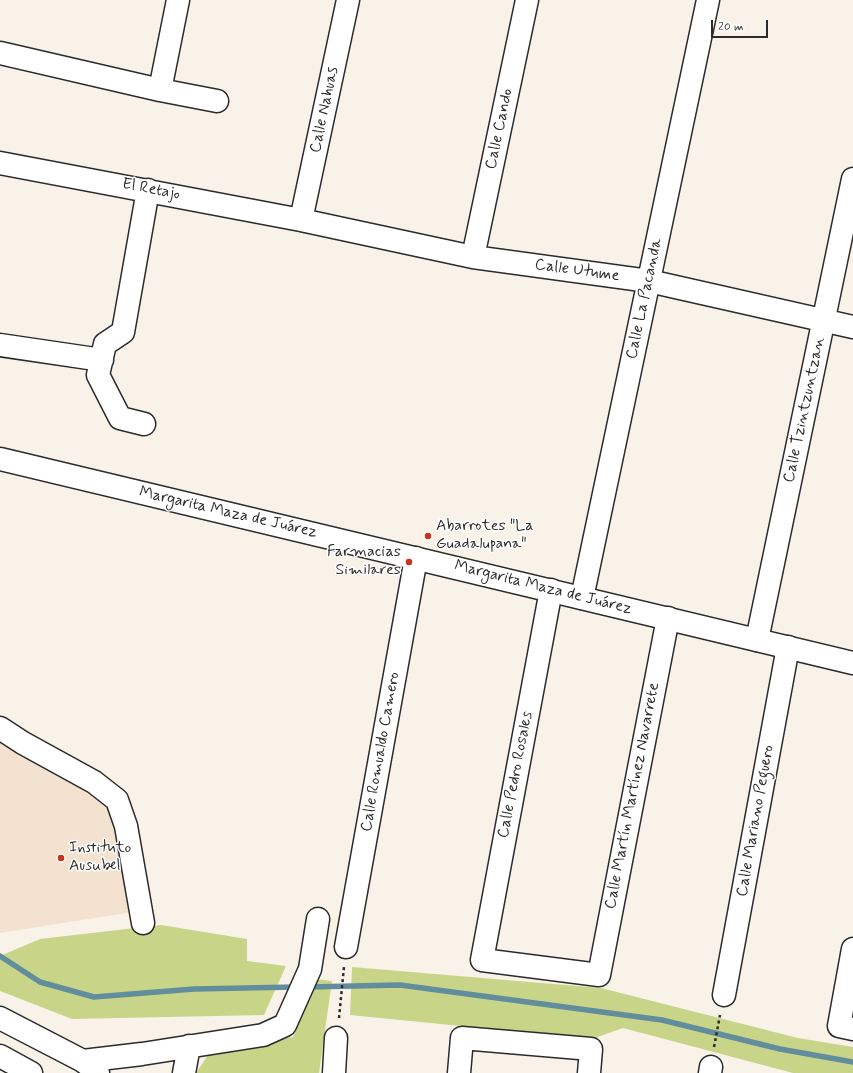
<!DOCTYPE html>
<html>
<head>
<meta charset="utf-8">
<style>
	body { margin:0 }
	#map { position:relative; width:853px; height:1073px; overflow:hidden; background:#f9f2e9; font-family:Mynerve,sans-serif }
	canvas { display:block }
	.scale { position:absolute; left:711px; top:20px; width:57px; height:18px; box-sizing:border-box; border:2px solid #2b2b2b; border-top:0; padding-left:5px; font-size:12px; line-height:14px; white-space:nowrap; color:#2b2b2b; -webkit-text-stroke:3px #fff; paint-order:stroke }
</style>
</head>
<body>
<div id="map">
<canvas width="853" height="1073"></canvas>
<div class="scale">20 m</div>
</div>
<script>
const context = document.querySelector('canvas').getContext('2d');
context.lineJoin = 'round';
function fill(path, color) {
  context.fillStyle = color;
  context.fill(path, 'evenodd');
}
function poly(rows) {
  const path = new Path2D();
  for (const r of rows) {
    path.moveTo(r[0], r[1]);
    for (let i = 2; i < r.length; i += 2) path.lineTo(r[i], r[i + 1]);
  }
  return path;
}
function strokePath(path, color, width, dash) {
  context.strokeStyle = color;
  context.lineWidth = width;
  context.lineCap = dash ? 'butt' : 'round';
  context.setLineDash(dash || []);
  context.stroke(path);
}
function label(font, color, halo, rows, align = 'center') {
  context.font = font + ' Mynerve,sans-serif';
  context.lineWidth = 3;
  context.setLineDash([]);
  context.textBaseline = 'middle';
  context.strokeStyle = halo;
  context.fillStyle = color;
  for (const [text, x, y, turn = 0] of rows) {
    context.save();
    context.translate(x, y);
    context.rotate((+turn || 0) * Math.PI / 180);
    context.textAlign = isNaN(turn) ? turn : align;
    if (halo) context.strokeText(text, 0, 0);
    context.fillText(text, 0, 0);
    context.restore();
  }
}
const built = poly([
	[0,735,112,804,133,912,0,933]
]);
const green = poly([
	[161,925,247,939,247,961,286,966,264,1015,72,1019,0,991,0,956,40,939],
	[352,967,601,988,798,1038,853,1047,853,1073,793,1073,623,1028,592,1039,350,1015],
	[315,979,332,981,319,1073,196,1073,210,1052,293,1037]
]);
const stream = poly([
	[0,956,40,982,94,997,194,989,296,987],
	[308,987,400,985,662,1020,780,1049,853,1062]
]);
const path = poly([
	[339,1018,344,967],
	[714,1047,720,1015]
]);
const minor = poly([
	[0,53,160,90,217,101],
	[160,90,178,0],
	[0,163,301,220,473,257,649,281,853,327],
	[301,220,348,0],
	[473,257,527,0],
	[0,345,102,360],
	[144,424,120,418,98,375,105,344,123,332,148,190],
	[551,590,482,960,599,975,668,618],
	[582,598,708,0],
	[757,640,853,179],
	[0,728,23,743,94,782,117,800,126,826,143,923],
	[346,947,416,558],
	[853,949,839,1026,853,1029],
	[724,995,788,647],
	[83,1061,142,1054,263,1035,285,1025,310,969,318,919],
	[184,1073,189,1046],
	[334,1073,336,1038],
	[459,1073,462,1038,591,1049,589,1073],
	[710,1073,711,1067]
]);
const secondary = poly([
	[0,459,853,663]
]);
const trunk = poly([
	[0,1018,83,1061,98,1073],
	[0,1056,31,1073]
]);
const markers = [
	[428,536,4,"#c8321e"],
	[409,562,4,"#c8321e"],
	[61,858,4,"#c8321e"]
];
const streetNames = [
	["Calle Nahuas",325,110,-78],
	["Calle Cando",500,129,-78],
	["El Retajo",151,190,11],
	["Calle Utume",577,271,8],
	["Calle La Pacanda",645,299,-78],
	["Calle Tzintzuntzan",805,410,-78],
	["Margarita Maza de Juárez",228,513,13],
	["Margarita Maza de Juárez",543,588,14],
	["Calle Romualdo Camero",381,752,-80],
	["Calle Pedro Rosales",516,775,-79],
	["Calle Martín Martínez Navarrete",633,796,-79],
	["Calle Mariano Peguero",756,821,-80]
];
const poiNames = [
	["Abarrotes \"La",436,527],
	["Guadalupana\"",436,545],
	["Farmacias",401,553,"right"],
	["Similares",401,571,"right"],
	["Instituto",69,849],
	["Ausubel",69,867]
];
fill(built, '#f2e2cf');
fill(green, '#c8d589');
strokePath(stream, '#628d9d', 5.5);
strokePath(minor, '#2b2b2b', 25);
strokePath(secondary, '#2b2b2b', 25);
strokePath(trunk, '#2b2b2b', 25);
strokePath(path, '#2b2b2b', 2.5, [3, 3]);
strokePath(minor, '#fff', 22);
strokePath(secondary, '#fff', 22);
strokePath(trunk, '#fff', 22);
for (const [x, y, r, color] of markers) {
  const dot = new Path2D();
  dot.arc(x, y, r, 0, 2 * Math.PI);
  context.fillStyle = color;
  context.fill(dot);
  strokePath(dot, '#fff', 1.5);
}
label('16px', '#2b2b2b', '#fff', streetNames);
label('16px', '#2b2b2b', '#fff', poiNames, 'left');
</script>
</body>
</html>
